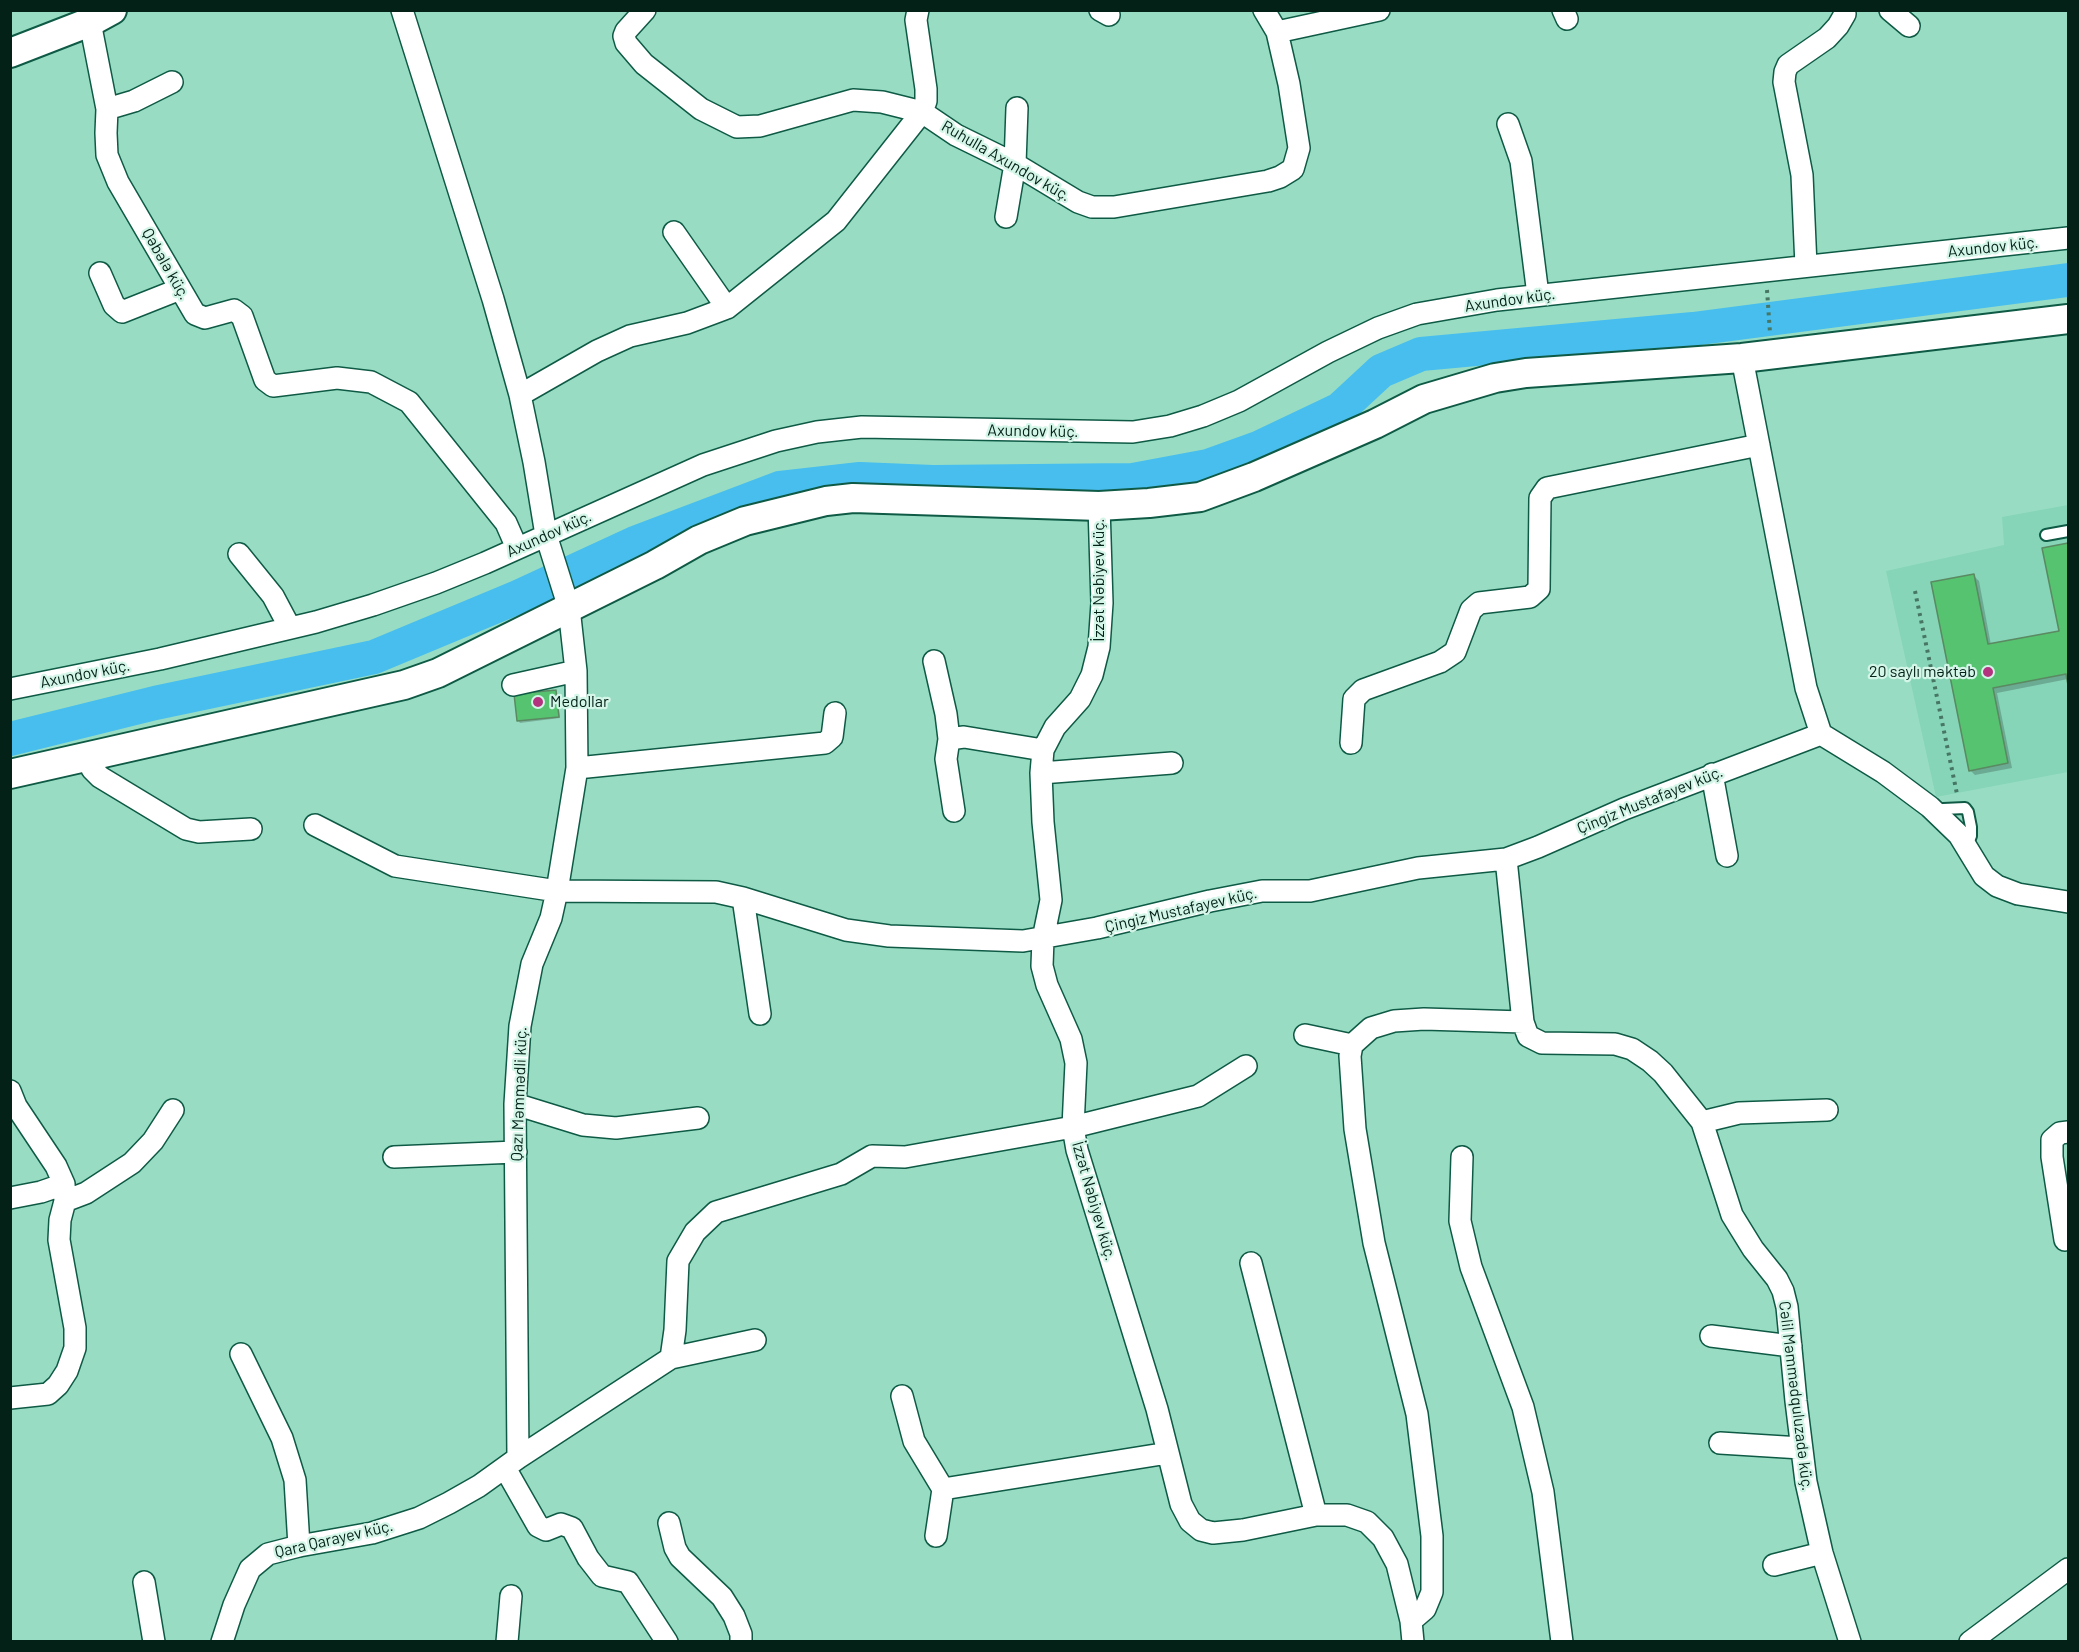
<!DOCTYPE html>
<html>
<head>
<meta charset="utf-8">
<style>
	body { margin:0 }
	#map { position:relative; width:2079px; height:1652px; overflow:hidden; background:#98ddc3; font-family:Barlow,sans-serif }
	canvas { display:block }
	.frame { position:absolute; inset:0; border:12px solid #042118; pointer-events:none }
</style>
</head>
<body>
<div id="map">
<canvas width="2079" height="1652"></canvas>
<div class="frame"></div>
</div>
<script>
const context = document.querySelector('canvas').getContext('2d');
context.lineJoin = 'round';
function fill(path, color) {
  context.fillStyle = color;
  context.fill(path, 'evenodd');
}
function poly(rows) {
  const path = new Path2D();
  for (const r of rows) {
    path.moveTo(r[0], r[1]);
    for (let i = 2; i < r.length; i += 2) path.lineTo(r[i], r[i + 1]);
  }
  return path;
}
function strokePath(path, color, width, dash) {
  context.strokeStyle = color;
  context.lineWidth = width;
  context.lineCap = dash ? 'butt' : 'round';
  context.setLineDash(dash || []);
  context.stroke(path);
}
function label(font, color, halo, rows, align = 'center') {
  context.font = font + ' Barlow,sans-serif';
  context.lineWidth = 4.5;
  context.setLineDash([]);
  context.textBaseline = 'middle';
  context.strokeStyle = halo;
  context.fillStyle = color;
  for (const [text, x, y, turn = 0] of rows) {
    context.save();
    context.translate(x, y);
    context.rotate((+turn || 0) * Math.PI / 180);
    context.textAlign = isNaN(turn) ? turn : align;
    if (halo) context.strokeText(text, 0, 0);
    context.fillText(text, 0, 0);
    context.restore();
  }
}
const built = poly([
	[2068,505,2068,772,1936,797,1886,571,2004,545,2002,517]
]);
const shadow = poly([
	[2068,544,2068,679,1997,693,2012,768,1975,775,1970,770,1974,576,1979,581,1991,645,2060,632,2044,549],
	[555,691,557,694,560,718,520,723,518,720]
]);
const river = poly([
	[10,739,155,703,374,657,518,597,635,543,780,488,860,479,933,482,1133,480,1208,466,1258,448,1340,409,1381,371,1421,354,1693,329,2068,280]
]);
const building = poly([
	[2068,543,2068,685,2066,674,1993,688,2008,763,1969,771,1931,582,1974,574,1988,644,2059,631,2042,548,2068,543],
	[556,690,559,717,517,721,514,694,556,690]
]);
const path = poly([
	[1767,290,1770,333],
	[1915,591,1957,794]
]);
const lane = poly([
	[2046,535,2068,531],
	[1935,812,1943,809,1965,808,1968,812,1971,827,1971,836,1967,846]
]);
const street = poly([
	[402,10,493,299,520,395,534,462,546,535,569,608,576,671,577,768,557,891,551,918,532,964,520,1026,515,1104,518,1458],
	[645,10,626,31,624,36,626,43,644,64,701,109,737,127,760,126,853,100,882,102,922,112,956,135,1015,164,1078,202,1092,207,1114,207,1268,181,1280,177,1293,169,1299,148,1289,84,1277,32,1264,10],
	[1100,10,1109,15],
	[1563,10,1567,19],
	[1890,10,1909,26],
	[90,22,107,109,106,133,107,155,118,182,195,314,205,318,234,310,242,316,265,380,273,386,337,378,371,382,409,402,506,523,517,548],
	[1277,32,1379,10],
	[107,109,134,101,172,82],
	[1508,124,1521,161,1538,295],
	[1006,217,1015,164,1017,108],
	[674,232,727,308],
	[1806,266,1802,175,1784,82,1785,72,1788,65,1827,38,1838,26,1845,14,1844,10],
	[100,273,114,305,122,312,180,289],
	[1742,358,1806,688,1821,734],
	[520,395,597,351,630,336,687,323,727,308,836,221,922,112,926,101,926,89,916,20,918,10],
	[1099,506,1102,603,1099,647,1092,675,1080,699,1055,727,1043,750,1041,773,1043,822,1051,900,1043,939,1042,966,1047,985,1071,1039,1076,1063,1073,1127,1077,1150,1157,1409,1181,1504,1190,1521,1201,1530,1213,1533,1243,1530,1316,1515,1347,1515,1367,1522,1383,1538,1397,1564,1411,1621,1413,1642],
	[239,554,273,596,290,628],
	[934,661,946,714,949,739,946,759,954,811],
	[513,685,576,671],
	[10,689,160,659,316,622,373,605,436,583,485,563,703,465,776,441,817,432,862,427,1133,432,1170,426,1203,416,1239,401,1328,352,1378,328,1417,314,1497,300,2068,238],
	[949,739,964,737,1043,750],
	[1351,743,1354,699,1363,690,1440,662,1455,652,1471,610,1479,603,1530,597,1539,589,1540,498,1547,488,1759,445],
	[88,756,92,769,100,777,186,829,199,832,251,829],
	[577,768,825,743,832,737,835,713],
	[1041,773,1172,763],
	[1712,774,1727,856],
	[315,825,395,866,557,891,716,892,743,898,846,930,889,936,1023,941,1097,928,1210,901,1262,891,1310,891,1418,868,1506,859,1538,847,1624,809,1821,734,1883,772,1930,807,1959,835,1984,876,1997,886,2018,894,2068,902],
	[1506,859,1523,1022,1528,1036,1542,1043,1615,1044,1632,1049,1650,1061,1663,1073,1702,1122,1732,1215,1753,1249,1777,1279,1783,1291,1787,1307,1796,1401,1806,1482,1822,1553,1850,1642],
	[743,898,760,1014],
	[1305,1035,1352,1045],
	[10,1091,16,1106,56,1166,64,1184,65,1201,60,1220,59,1240,75,1328,75,1348,67,1371,58,1385,48,1394,10,1398],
	[515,1104,583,1125,616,1128,698,1118],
	[1702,1122,1739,1113,1827,1110],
	[394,1157,516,1152],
	[1462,1157,1460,1221,1471,1267,1523,1407,1543,1492,1562,1642],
	[10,1198,41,1192,64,1184],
	[65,1201,86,1193,132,1163,153,1141,173,1110],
	[2065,1240,2052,1157,2052,1140,2060,1133,2068,1132],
	[1251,1263,1316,1515],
	[1711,1336,1791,1346],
	[241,1354,282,1438,295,1480,299,1546],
	[671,1358,755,1340],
	[902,1396,914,1441,943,1489,936,1536],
	[1720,1443,1801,1448],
	[505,1468,538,1526,546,1530,561,1524,572,1528,588,1558,602,1576,628,1582,667,1642],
	[943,1489,1168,1453],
	[669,1523,675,1548,680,1557,722,1597,734,1616,741,1634,741,1642],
	[1774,1565,1822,1553],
	[144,1582,154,1642],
	[1411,1621,1425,1609,1432,1592,1432,1536,1417,1414,1374,1243,1355,1129,1350,1056,1352,1045,1371,1028,1394,1021,1424,1019,1523,1022],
	[222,1642,234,1605,250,1569,268,1554,299,1546,372,1533,419,1518,449,1503,479,1486,518,1458,671,1358,675,1330,678,1261,695,1232,716,1212,841,1174,872,1156,905,1157,1073,1127,1198,1096,1246,1066],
	[507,1642,511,1596],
	[1970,1642,2068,1569]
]);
const secondary = poly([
	[10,53,90,22,112,10],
	[10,774,404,685,438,673,655,565,699,540,745,521,826,501,853,498,1099,506,1149,503,1200,497,1254,477,1375,424,1424,399,1495,378,1526,373,1742,358,2068,319]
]);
const markers = [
	[1988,672,6,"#b4337e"],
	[538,702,6,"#b4337e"]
];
const streetNames = [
	["Ruhulla Axundov küç.",1006,161,30],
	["Axundov küç.",1993,247,-6],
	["Qəbələ küç.",166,264,60],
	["Axundov küç.",1510,300,-8],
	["Axundov küç.",1033,431,1],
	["Axundov küç.",549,534,-24],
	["İzzət Nəbiyev küç.",1099,580,-90],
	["Axundov küç.",85,674,-11],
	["Çingiz Mustafayev küç.",1650,800,-22],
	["Çingiz Mustafayev küç.",1181,910,-13],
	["Qazı Məmmədli küç.",519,1094,-88],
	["İzzət Nəbiyev küç.",1094,1201,74],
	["Cəlil Məmmədquluzadə küç.",1796,1396,83],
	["Qara Qarayev küç.",334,1539,-13]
];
const poiNames = [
	["20 saylı məktəb",1976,672],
	["Medollar",550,702,"left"]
];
fill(built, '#86d5b8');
fill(shadow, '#0003');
strokePath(river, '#48beee', 34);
fill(building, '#56c370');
strokePath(building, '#5a8962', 1.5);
strokePath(lane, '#0e5a45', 14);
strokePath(street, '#0e5a45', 24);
strokePath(secondary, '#0e5a45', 32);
strokePath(path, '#477665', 4, [3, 4.5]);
strokePath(lane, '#fff', 10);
strokePath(street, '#fff', 21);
strokePath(secondary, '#fff', 28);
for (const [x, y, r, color] of markers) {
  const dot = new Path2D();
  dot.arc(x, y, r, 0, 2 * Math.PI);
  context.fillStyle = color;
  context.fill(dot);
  strokePath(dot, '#d4f6e8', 2);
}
label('16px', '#042118', '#d4f6e8', streetNames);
label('16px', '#042118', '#d4f6e8', poiNames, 'right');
</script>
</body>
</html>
